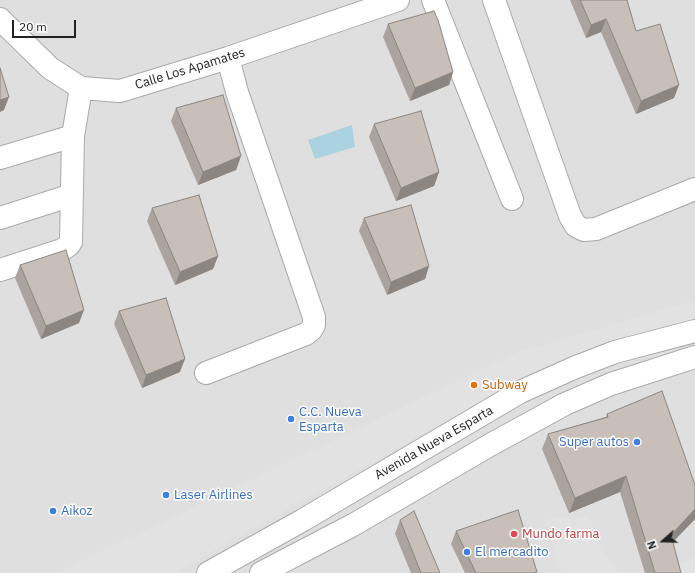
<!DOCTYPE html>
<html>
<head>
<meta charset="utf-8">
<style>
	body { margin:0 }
	#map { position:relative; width:695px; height:573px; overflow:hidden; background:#f2efe9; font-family:"IBM Plex Sans",sans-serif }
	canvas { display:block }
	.north { position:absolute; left:643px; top:521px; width:40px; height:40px; -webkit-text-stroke:3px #fff; paint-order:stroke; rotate:250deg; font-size:11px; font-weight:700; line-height:16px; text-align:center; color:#222 }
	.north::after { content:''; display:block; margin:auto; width:14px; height:18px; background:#222; clip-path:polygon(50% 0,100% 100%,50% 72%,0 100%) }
	.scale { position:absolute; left:12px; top:20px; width:64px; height:18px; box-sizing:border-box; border:2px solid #222; border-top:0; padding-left:5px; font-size:12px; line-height:14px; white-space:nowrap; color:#222; -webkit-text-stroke:3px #fff; paint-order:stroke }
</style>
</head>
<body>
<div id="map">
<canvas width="695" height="573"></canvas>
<div class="north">N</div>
<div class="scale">20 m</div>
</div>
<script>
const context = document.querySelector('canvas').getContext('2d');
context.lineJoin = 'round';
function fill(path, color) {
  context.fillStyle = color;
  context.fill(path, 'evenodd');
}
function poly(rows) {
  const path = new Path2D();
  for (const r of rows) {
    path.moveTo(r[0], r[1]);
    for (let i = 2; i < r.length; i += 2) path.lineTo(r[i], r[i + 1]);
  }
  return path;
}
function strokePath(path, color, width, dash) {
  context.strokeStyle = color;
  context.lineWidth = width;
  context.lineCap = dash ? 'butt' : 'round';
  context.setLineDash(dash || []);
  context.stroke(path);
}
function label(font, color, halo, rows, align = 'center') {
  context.font = font + ' "IBM Plex Sans",sans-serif';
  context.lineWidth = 3;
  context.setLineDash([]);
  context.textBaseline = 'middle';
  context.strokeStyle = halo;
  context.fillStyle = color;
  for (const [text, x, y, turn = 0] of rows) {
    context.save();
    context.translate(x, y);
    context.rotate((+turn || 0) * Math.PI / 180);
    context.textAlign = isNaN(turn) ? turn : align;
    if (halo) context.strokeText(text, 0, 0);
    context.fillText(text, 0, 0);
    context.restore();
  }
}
const residential = poly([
	[0,0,695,0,695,573,0,573]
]);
const parking = poly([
	[695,300,695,324,550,365,448,420,174,573,56,573,516,353],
	[589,517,602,551,621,573,562,573,545,519],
	[695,556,695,573,679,573,677,565]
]);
const water = poly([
	[352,125,355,147,315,159,308,140]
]);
const minor = poly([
	[433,0,512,199],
	[494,0,570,216,576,226,584,230,596,229,695,189],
	[0,19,50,68,81,88,120,91,228,58,398,0],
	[0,158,73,136],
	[0,218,72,195],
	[0,270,62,250,69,245,71,242,73,136,81,88],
	[206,373,306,334,311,330,314,325,314,317,237,92,228,58],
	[208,573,303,520,520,392,576,367,615,352,695,331],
	[261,573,353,525,490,445,565,404,611,384,695,357]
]);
const wall = poly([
	[570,0,627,0,636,31,674,98,636,114,601,32,586,38],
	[388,24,453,72,449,85,410,101,383,37],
	[176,108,241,156,236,170,198,185,171,121],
	[374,124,439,172,434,186,396,201,369,137],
	[152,208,218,256,213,269,175,285,147,221],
	[364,218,429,266,425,279,387,295,359,231],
	[20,265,79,323,41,339,15,278],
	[119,311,180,372,142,388,114,324],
	[607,414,695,485,695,519,673,542,681,573,645,573,620,492,569,513,542,449,548,434,606,417],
	[400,520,440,573,411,573,395,534],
	[456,531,536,573,465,573,451,544]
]);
const shadedWall = poly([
	[606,19,601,32,586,38,591,25],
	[453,72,449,85,410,101,415,88],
	[679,85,674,98,636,114,641,101],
	[9,97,4,110,0,112,0,100],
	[241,156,236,170,198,185,203,172],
	[439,172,434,186,396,201,401,188],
	[218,256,213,269,175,285,180,272],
	[429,266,425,279,387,295,391,282],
	[84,310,79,323,41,339,46,326],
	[185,359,180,372,142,388,146,375],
	[626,476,620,492,569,513,575,498],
	[695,509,695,519,665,550,671,535]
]);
const building = poly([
	[580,0,627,0,636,31,660,24,679,85,641,101,606,19,591,25,580,0],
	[434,11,438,20,453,72,415,88,388,24,434,11],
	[0,68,9,97,0,100,0,68],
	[223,95,241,156,203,172,176,108,223,95],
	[421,111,439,172,401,188,374,124,421,111],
	[199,195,218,256,180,272,152,208,199,195],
	[411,205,429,266,391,282,364,218,411,205],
	[66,250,84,310,46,326,20,265,66,250],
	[166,298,185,359,146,375,119,311,166,298],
	[662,391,695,485,695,509,671,535,681,573,655,573,626,476,575,498,548,434,608,417,607,414,662,391],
	[518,510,537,572,533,573,476,573,456,531,518,510],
	[414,511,440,573,421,573,400,520,414,511]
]);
const markers = [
	[474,385,4,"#e8710a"],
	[291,419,4,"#3f7fe0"],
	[637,442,4,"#3f7fe0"],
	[166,495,4,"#3f7fe0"],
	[53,511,4,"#3f7fe0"],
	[514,534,4,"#e0444e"],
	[467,552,4,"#3f7fe0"]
];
const streetNames = [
	["Calle Los Apamates",190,69,-17],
	["Avenida Nueva Esparta",434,443,-30]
];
const foodNames = [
	["Subway",482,385]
];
const shopNames = [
	["C.C. Nueva",299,412],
	["Esparta",299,427],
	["Super autos",629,442,"right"],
	["Laser Airlines",174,495],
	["Aikoz",61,511],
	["El mercadito",475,552]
];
const healthNames = [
	["Mundo farma",522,534]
];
fill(residential, '#e0dfdf');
fill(parking, '#e2e2e2');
fill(water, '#aad3df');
strokePath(minor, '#a9a9a9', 24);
strokePath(minor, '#fff', 22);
fill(wall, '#aba49e');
fill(shadedWall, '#8b8681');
fill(building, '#c7bfb8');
strokePath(building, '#8b8681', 1);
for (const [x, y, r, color] of markers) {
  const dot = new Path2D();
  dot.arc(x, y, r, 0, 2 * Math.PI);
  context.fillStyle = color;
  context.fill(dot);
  strokePath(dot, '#fff', 1.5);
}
label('13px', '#222', '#fff', streetNames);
label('13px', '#c56008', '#fff', foodNames, 'left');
label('13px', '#366cbe', '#fff', shopNames, 'left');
label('13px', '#be3a42', '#fff', healthNames, 'left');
</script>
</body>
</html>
